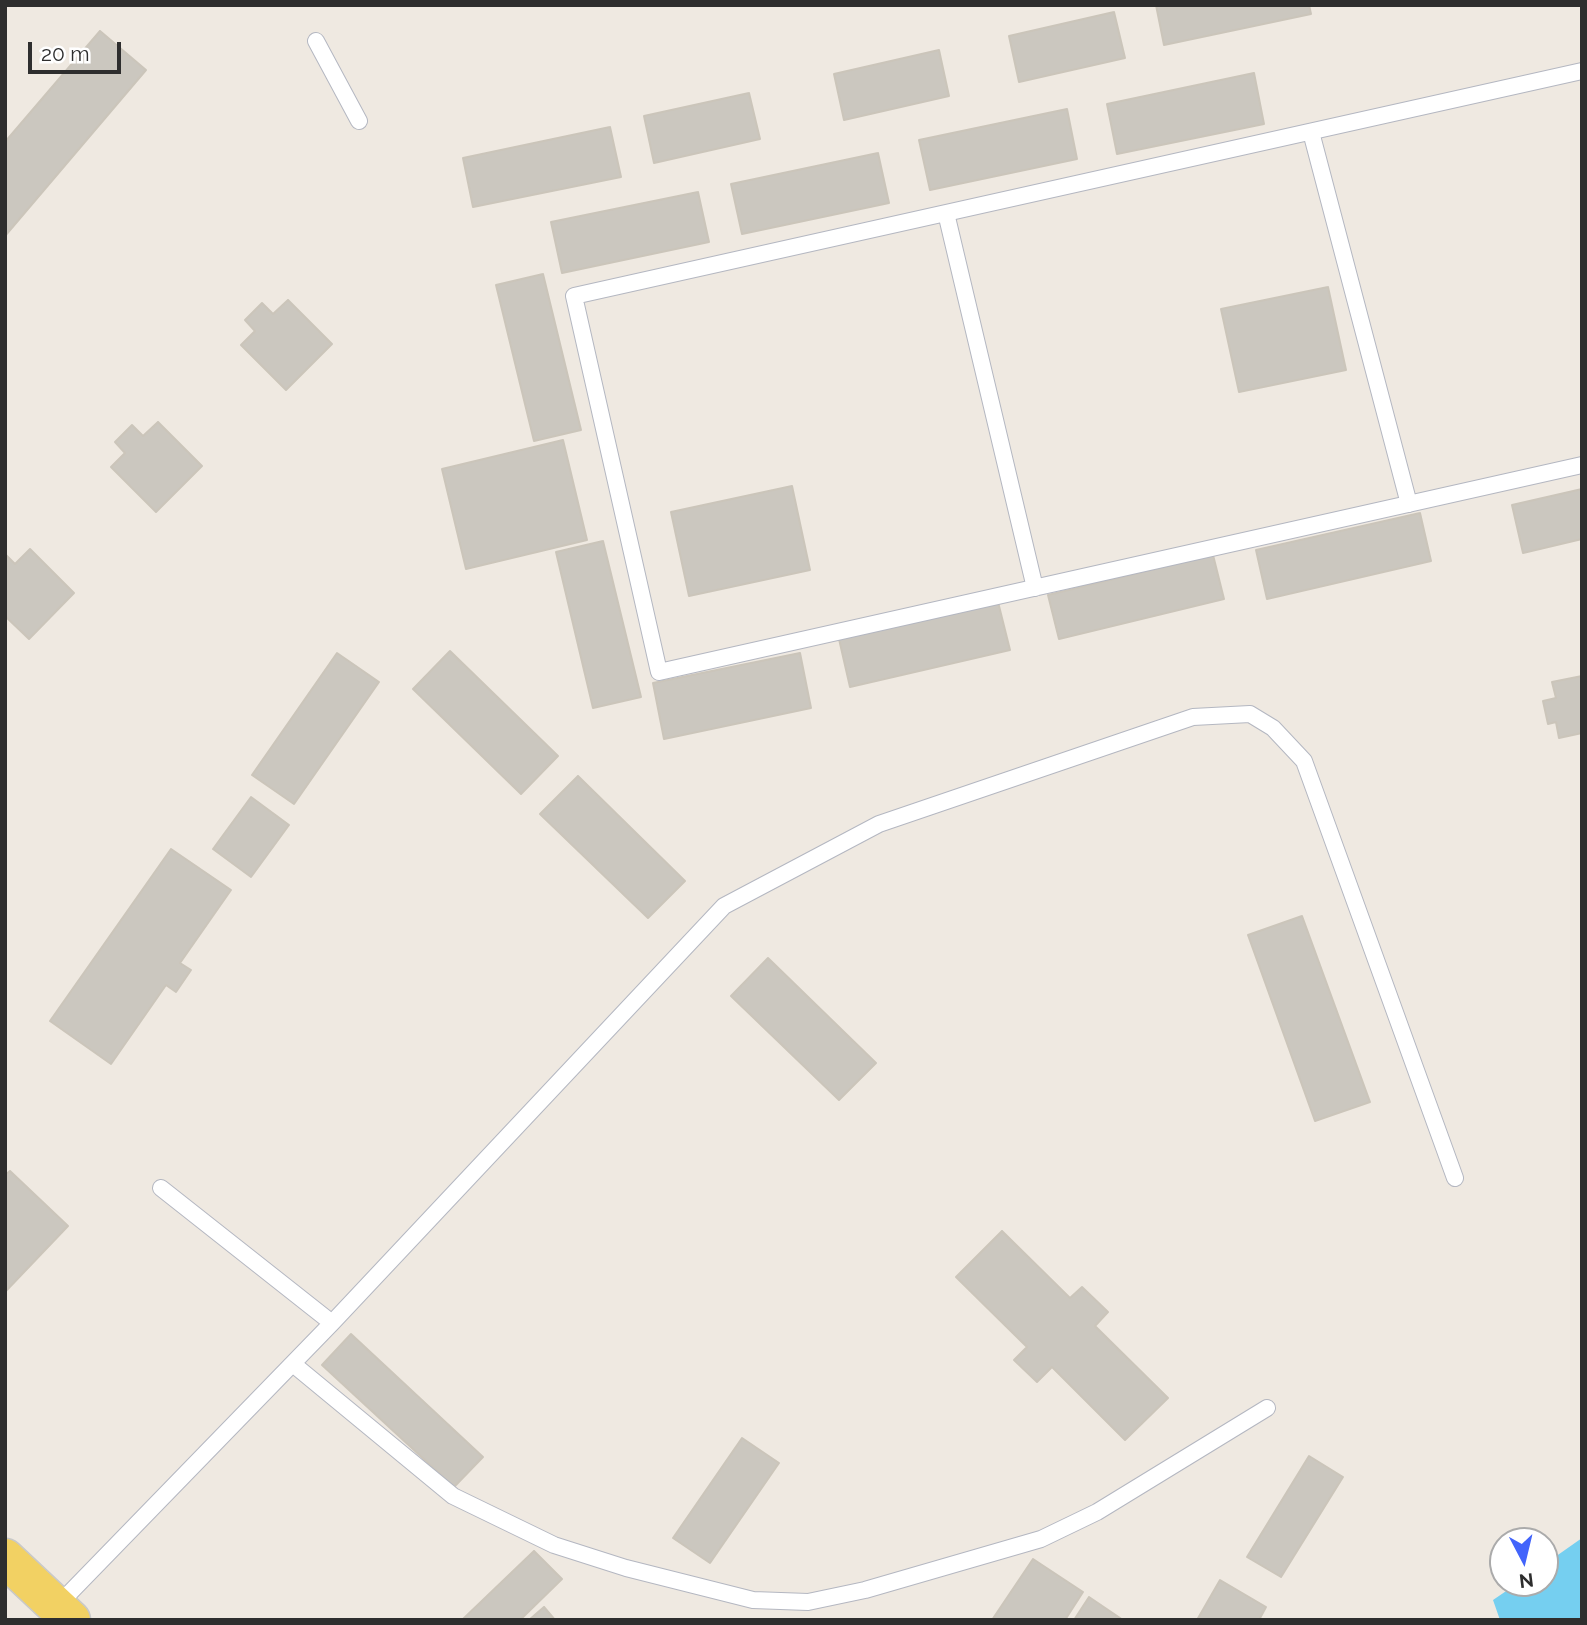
<!DOCTYPE html>
<html>
<head>
<meta charset="utf-8">
<style>
	body { margin:0 }
	#map { position:relative; width:1587px; height:1625px; overflow:hidden; background:#efe9e1; font-family:Raleway,sans-serif }
	canvas { display:block }
	.frame { position:absolute; inset:0; border:7px solid #2e2e2e; pointer-events:none }
	.north { position:absolute; left:1489px; top:1527px; width:70px; height:70px; box-sizing:border-box; background:#fff; border:2px solid #ababab; border-radius:50%; rotate:173deg; font-size:19px; font-weight:700; line-height:28px; text-align:center; color:#2e2e2e }
	.north::after { content:''; display:block; margin:auto; width:24px; height:32px; background:#4264fb; clip-path:polygon(50% 0,100% 100%,50% 72%,0 100%) }
	.scale { position:absolute; left:28px; top:42px; width:93px; height:32px; box-sizing:border-box; border:4px solid #2e2e2e; border-top:0; padding-left:9px; font-size:21px; line-height:24px; white-space:nowrap; color:#2e2e2e; -webkit-text-stroke:5px #fff; paint-order:stroke }
</style>
</head>
<body>
<div id="map">
<canvas width="1587" height="1625"></canvas>
<div class="frame"></div>
<div class="north">N</div>
<div class="scale">20 m</div>
</div>
<script>
const context = document.querySelector('canvas').getContext('2d');
context.lineJoin = 'round';
function fill(path, color) {
  context.fillStyle = color;
  context.fill(path, 'evenodd');
}
function poly(rows) {
  const path = new Path2D();
  for (const r of rows) {
    path.moveTo(r[0], r[1]);
    for (let i = 2; i < r.length; i += 2) path.lineTo(r[i], r[i + 1]);
  }
  return path;
}
function strokePath(path, color, width, dash) {
  context.strokeStyle = color;
  context.lineWidth = width;
  context.lineCap = dash ? 'butt' : 'round';
  context.setLineDash(dash || []);
  context.stroke(path);
}
const water = poly([
	[1582,1538,1582,1620,1500,1620,1493,1600,1518,1583,1545,1583,1545,1564]
]);
const building = poly([
	[1156,5,1309,5,1311,14,1164,45,1156,5],
	[1114,12,1125,58,1019,82,1009,36,1114,12],
	[100,31,146,70,5,236,5,142,100,31],
	[939,50,949,96,844,120,834,74,939,50],
	[1254,73,1264,124,1117,154,1107,104,1254,73],
	[749,93,760,139,654,163,644,116,749,93],
	[1067,109,1077,159,930,190,919,140,1067,109],
	[610,127,621,177,473,207,463,158,610,127],
	[878,153,889,203,742,234,731,184,878,153],
	[698,192,709,242,562,273,551,222,698,192],
	[543,274,581,430,534,441,496,285,543,274],
	[1328,287,1346,370,1239,392,1221,309,1328,287],
	[288,300,332,344,286,390,241,345,255,331,245,320,262,303,273,314,288,300],
	[158,422,202,466,156,512,111,467,125,453,115,442,132,425,143,436,158,422],
	[563,440,587,540,466,569,442,469,563,440],
	[792,486,810,570,689,596,671,512,792,486],
	[1582,489,1582,539,1523,553,1512,505,1582,489],
	[1420,513,1431,561,1267,599,1256,550,1420,513],
	[603,541,641,697,593,708,556,552,603,541],
	[30,549,74,593,29,639,5,616,5,554,15,564,30,549],
	[1213,555,1224,599,1059,639,1048,595,1213,555],
	[998,602,1010,650,850,687,839,639,998,602],
	[450,651,558,756,521,794,413,689,450,651],
	[337,653,379,682,294,804,252,775,337,653],
	[800,653,811,708,664,739,653,683,800,653],
	[1582,676,1582,733,1559,738,1556,722,1548,724,1543,701,1556,698,1552,682,1582,676],
	[578,776,685,881,648,918,540,814,578,776],
	[251,797,289,825,251,877,213,849,251,797],
	[171,849,231,890,180,963,191,970,176,992,166,985,111,1064,50,1021,171,849],
	[1302,916,1370,1102,1315,1121,1248,935,1302,916],
	[768,958,876,1063,839,1100,731,996,768,958],
	[10,1171,68,1226,5,1292,5,1175,10,1171],
	[1002,1231,1070,1298,1082,1287,1108,1312,1095,1326,1168,1398,1125,1440,1052,1367,1037,1382,1014,1360,1027,1347,956,1277,1002,1231],
	[351,1334,483,1457,454,1487,322,1365,351,1334],
	[742,1438,779,1463,710,1563,673,1538,742,1438],
	[1309,1456,1343,1477,1281,1577,1247,1557,1309,1456],
	[534,1551,562,1579,520,1620,462,1620,534,1551],
	[1033,1559,1083,1592,1065,1620,992,1620,1033,1559],
	[1220,1580,1266,1607,1259,1620,1197,1620,1220,1580],
	[1089,1597,1123,1620,1074,1620,1089,1597],
	[544,1607,555,1620,529,1620,544,1607]
]);
const lane = poly([
	[316,41,359,121],
	[1582,71,574,296,659,672,1582,465],
	[1311,132,1409,504],
	[946,213,1035,588],
	[161,1188,332,1323],
	[293,1364,453,1496,554,1545,626,1568,753,1600,808,1602,865,1590,1041,1539,1097,1512,1267,1408],
	[57,1606,332,1323,724,906,879,824,1193,717,1250,714,1273,728,1304,761,1455,1178]
]);
const primary = poly([
	[5,1558,71,1620]
]);
fill(water, '#75cff0');
fill(building, '#cbc7bf');
strokePath(building, '#cbc5ba', 2);
strokePath(lane, '#b4b7c1', 18);
strokePath(primary, '#c9c9c9', 41);
strokePath(lane, '#fff', 16);
strokePath(primary, '#f2d163', 38);
</script>
</body>
</html>
